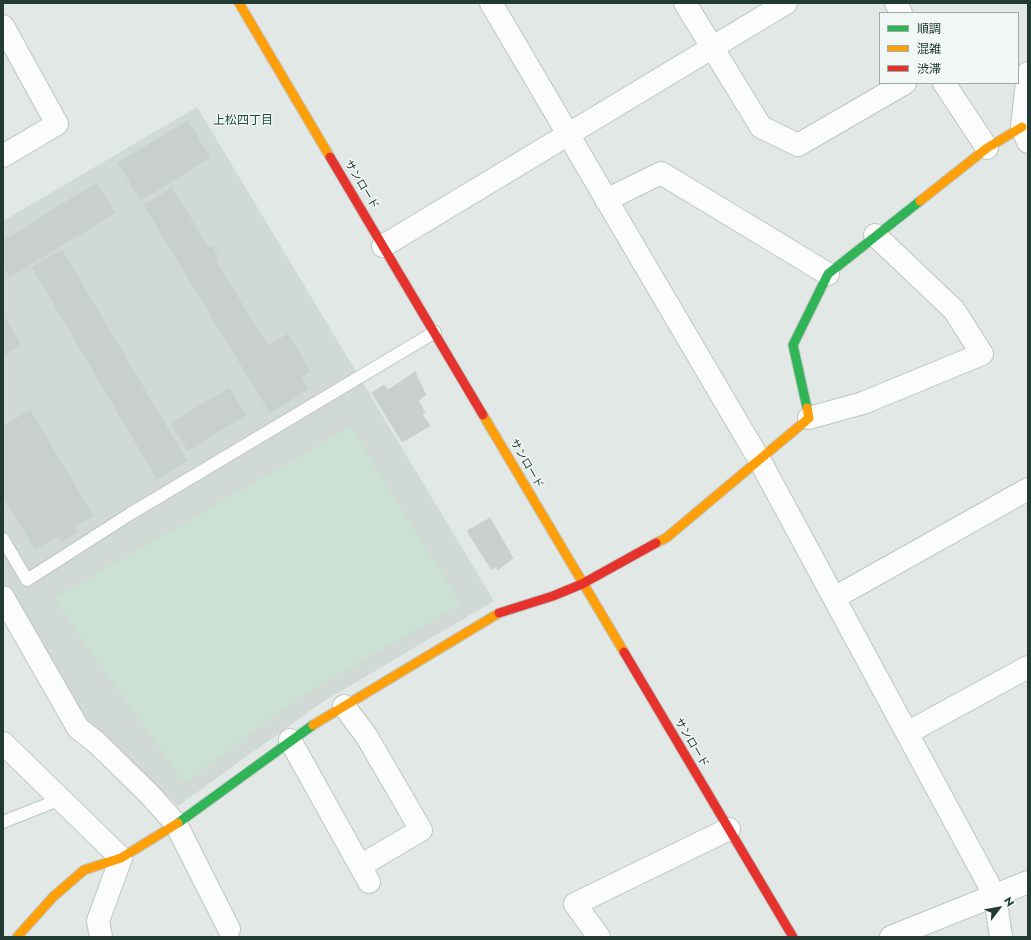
<!DOCTYPE html>
<html>
<head>
<meta charset="utf-8">
<style>
	body { margin:0 }
	#map { position:relative; width:1031px; height:940px; overflow:hidden; background:#e2e8e5; font-family:Jost,"Noto Sans JP",sans-serif }
	canvas { display:block }
	.frame { position:absolute; inset:0; border:4px solid #213a34; pointer-events:none }
	.legend { position:absolute; left:879px; top:12px; width:140px; height:72px; box-sizing:border-box; background:#f0f7f4; border:1px solid #9daba7; margin:0; padding:5px 7px; list-style:none; font-size:12px; color:#213a34 }
	.legend li { display:flex; align-items:center; gap:8px; height:20px }
	.legend b { width:20px; border:1px solid #9daba7 }
	.north { position:absolute; left:979px; top:888px; width:40px; height:40px; -webkit-text-stroke:3px #f0f7f4; paint-order:stroke; rotate:58deg; font-size:11px; font-weight:700; line-height:16px; text-align:center; color:#213a34 }
	.north::after { content:''; display:block; margin:auto; width:14px; height:18px; background:#213a34; clip-path:polygon(50% 0,100% 100%,50% 72%,0 100%) }
</style>
</head>
<body>
<div id="map">
<canvas width="1031" height="940"></canvas>
<div class="frame"></div>
<ul class="legend">
<li><b style="height:5px;background:#30b455"></b>順調</li>
<li><b style="height:5px;background:#ff9f0a"></b>混雑</li>
<li><b style="height:5px;background:#e5322d"></b>渋滞</li>
</ul>
<div class="north">N</div>
</div>
<script>
const context = document.querySelector('canvas').getContext('2d');
context.lineJoin = 'round';
function fill(path, color) {
  context.fillStyle = color;
  context.fill(path, 'evenodd');
}
function poly(rows) {
  const path = new Path2D();
  for (const r of rows) {
    path.moveTo(r[0], r[1]);
    for (let i = 2; i < r.length; i += 2) path.lineTo(r[i], r[i + 1]);
  }
  return path;
}
function strokePath(path, color, width, dash) {
  context.strokeStyle = color;
  context.lineWidth = width;
  context.lineCap = dash ? 'butt' : 'round';
  context.setLineDash(dash || []);
  context.stroke(path);
}
function label(font, color, halo, rows, align = 'center') {
  context.font = font + ' Jost,"Noto Sans JP",sans-serif';
  context.lineWidth = 3;
  context.setLineDash([]);
  context.textBaseline = 'middle';
  context.strokeStyle = halo;
  context.fillStyle = color;
  for (const [text, x, y, turn = 0] of rows) {
    context.save();
    context.translate(x, y);
    context.rotate((+turn || 0) * Math.PI / 180);
    context.textAlign = isNaN(turn) ? turn : align;
    if (halo) context.strokeText(text, 0, 0);
    context.fillText(text, 0, 0);
    context.restore();
  }
}
const built = poly([
	[197,107,494,601,324,701,178,806,80,716,3,583,3,221]
]);
const green = poly([
	[350,427,461,604,304,694,184,783,54,599]
]);
const building = poly([
	[188,121,210,158,141,200,118,163,188,121],
	[96,183,115,213,10,277,3,265,3,241,96,183],
	[172,188,209,248,212,246,219,258,215,260,268,346,288,334,310,371,301,377,308,389,270,413,144,205,172,188],
	[62,250,187,461,157,479,32,267,62,250],
	[3,315,21,345,3,356,3,315],
	[415,372,426,395,418,401,425,412,422,414,430,426,402,442,372,393,384,385,388,390,415,372],
	[229,388,246,415,188,450,171,423,229,388],
	[30,410,93,516,75,527,77,532,61,542,58,536,35,549,3,496,3,427,30,410],
	[490,518,513,558,498,570,496,567,491,569,467,531,490,518]
]);
const lane = poly([
	[3,539,27,580,130,514,435,332],
	[3,822,61,799]
]);
const street = poly([
	[491,3,760,461,995,896,1001,937],
	[685,3,761,127,798,145,905,83],
	[896,3,901,13],
	[3,26,57,124,3,156],
	[1028,73,1022,127,1028,142],
	[944,83,987,148],
	[606,200,661,173,828,274],
	[383,246,786,3],
	[809,418,863,403,982,354,954,310,875,235],
	[3,597,78,728,97,743,150,795,176,824,229,929],
	[834,598,1028,489],
	[344,706,367,737,421,830,360,866],
	[907,733,1028,667],
	[290,740,369,882],
	[3,743,121,858,98,921,101,937],
	[599,937,575,904,729,829],
	[891,937,1028,882]
]);
const fast = poly([
	[807,408,793,345,828,274,920,201],
	[178,823,313,725]
]);
const slow = poly([
	[239,3,330,157],
	[920,201,987,148,1022,127],
	[483,415,624,652],
	[656,543,666,538,809,418,807,408],
	[313,725,499,613],
	[17,937,53,897,84,870,121,858,178,823]
]);
const jam = poly([
	[330,157,483,415],
	[499,613,553,596,582,584,656,543],
	[624,652,793,937]
]);
const streetNames = [
	["サンロード",361,185,59],
	["サンロード",526,464,60],
	["サンロード",691,743,59]
];
const neighbourhoodNames = [
	["上松四丁目",243,121]
];
fill(built, '#d0d9d5');
fill(green, '#cbe1d3');
fill(building, '#c9cfcd');
strokePath(building, '#cbd1ce', 1);
strokePath(lane, '#bfc5c2', 14);
strokePath(street, '#bfc5c2', 24);
strokePath(fast, '#bec6c3', 11);
strokePath(slow, '#bec6c3', 11);
strokePath(jam, '#bec6c3', 11);
strokePath(lane, '#fbfcfb', 12);
strokePath(street, '#fbfcfb', 22);
strokePath(fast, '#30b455', 9);
strokePath(slow, '#ff9f0a', 9);
strokePath(jam, '#e5322d', 9);
label('11px', '#213a34', '#f0f7f4', streetNames);
label('12px', '#1e4b42', '#f0f7f4', neighbourhoodNames);
</script>
</body>
</html>
